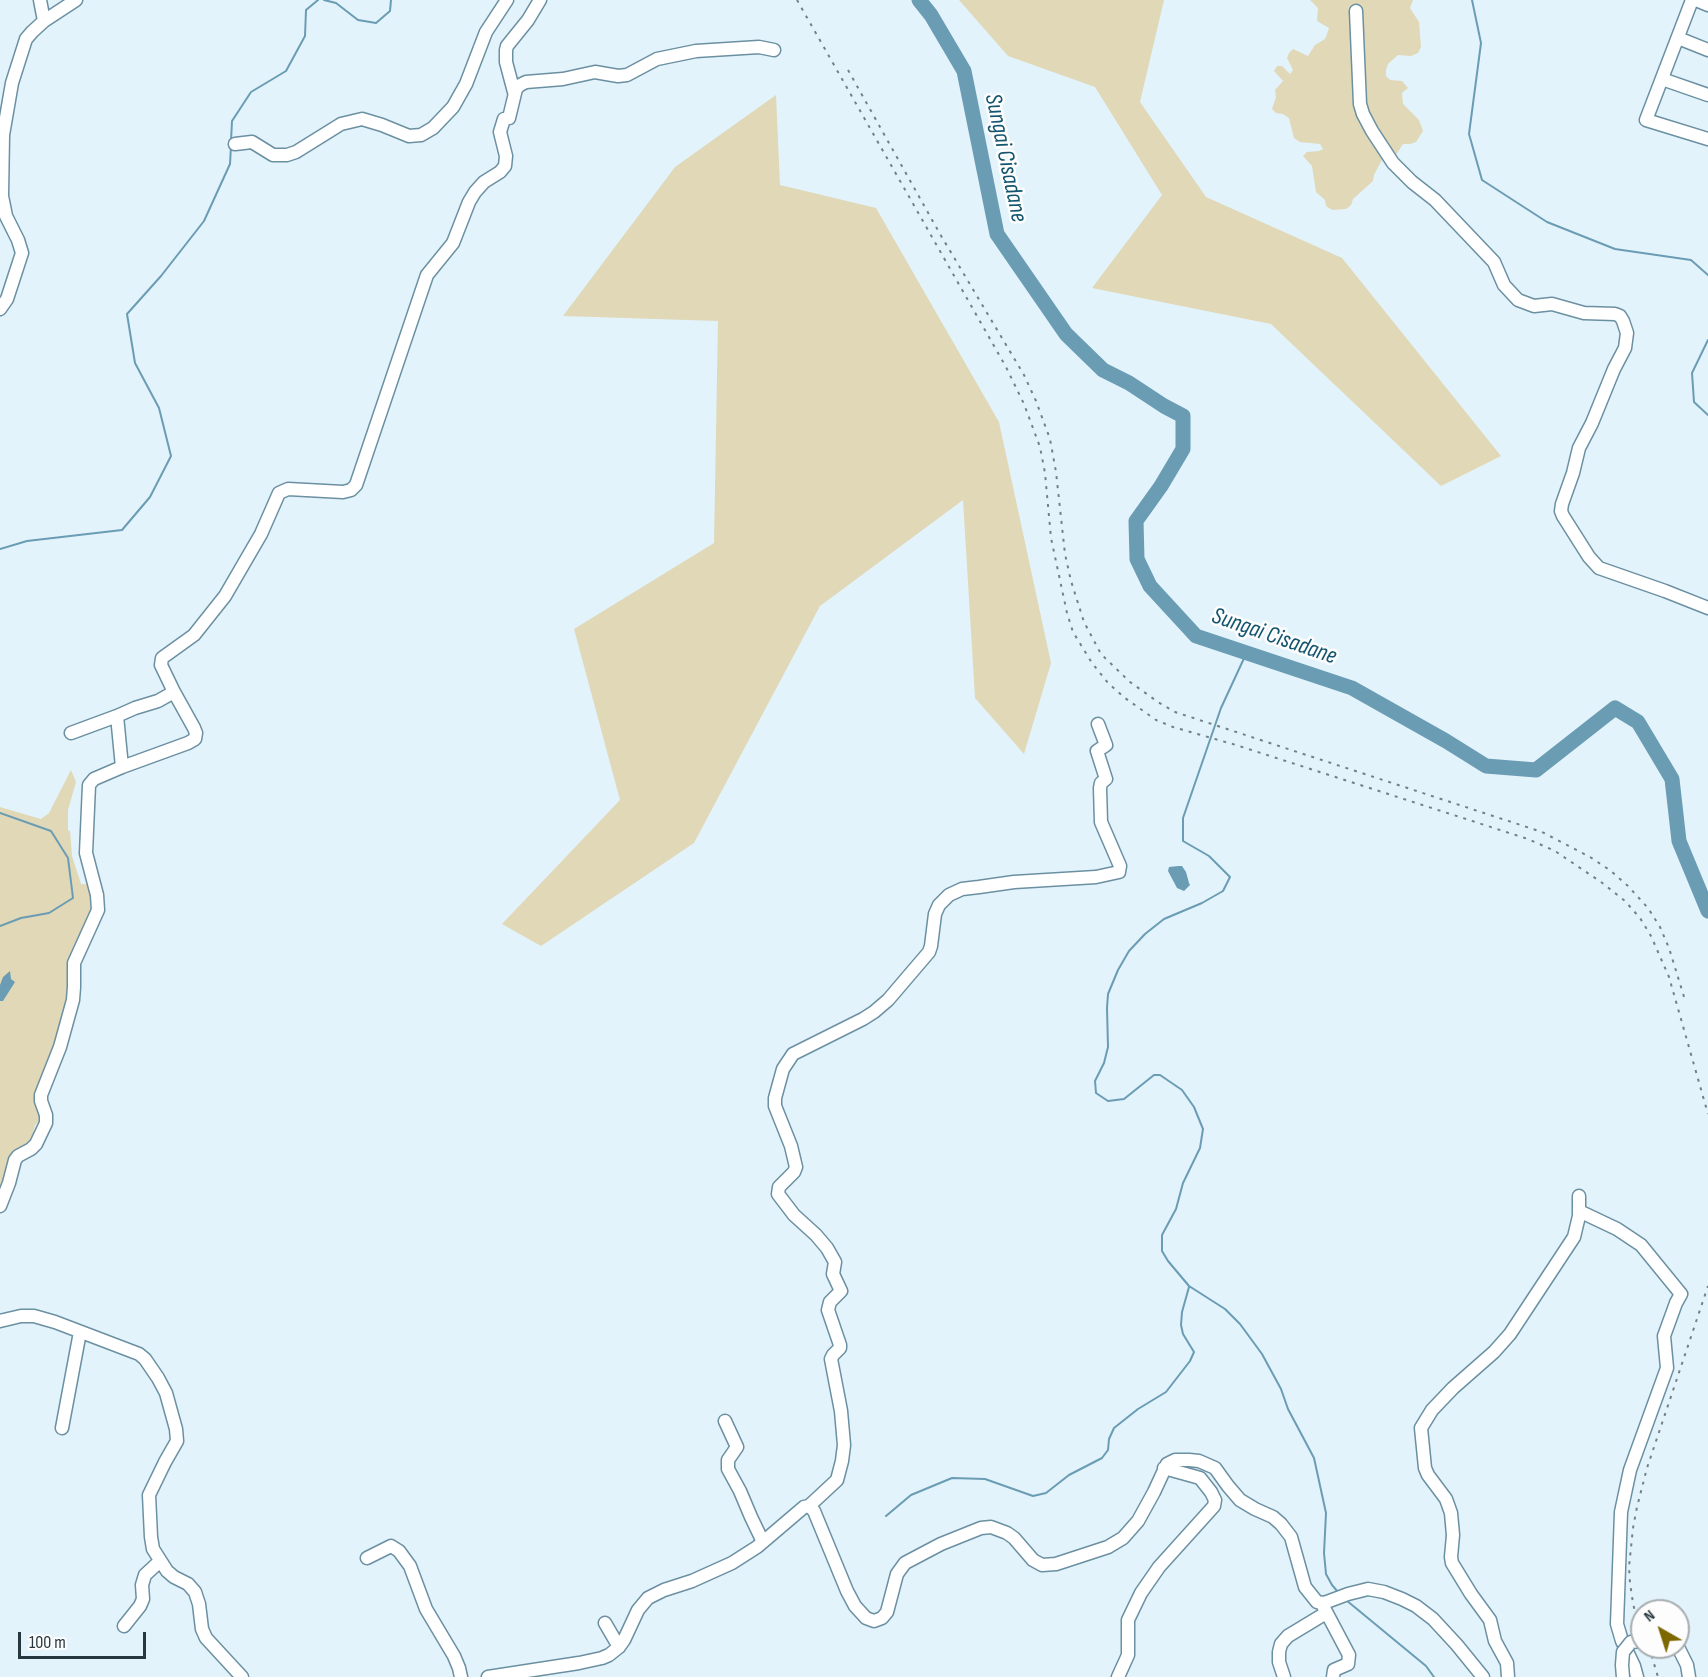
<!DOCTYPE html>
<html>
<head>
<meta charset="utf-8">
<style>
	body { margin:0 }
	#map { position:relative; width:1708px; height:1677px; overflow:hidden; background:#e3f3fb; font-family:"Sofia Sans Condensed",sans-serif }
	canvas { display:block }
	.north { position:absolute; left:1630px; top:1599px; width:60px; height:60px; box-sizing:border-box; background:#fdfdfd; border:2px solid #a7aeb1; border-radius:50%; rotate:321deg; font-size:16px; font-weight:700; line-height:24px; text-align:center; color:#27373e }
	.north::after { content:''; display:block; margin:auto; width:21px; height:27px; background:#7d6800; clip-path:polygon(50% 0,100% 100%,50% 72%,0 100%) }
	.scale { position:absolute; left:18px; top:1632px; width:128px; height:27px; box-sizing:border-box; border:3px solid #27373e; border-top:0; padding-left:8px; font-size:18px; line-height:21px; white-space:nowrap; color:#27373e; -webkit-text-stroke:4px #fdfdfd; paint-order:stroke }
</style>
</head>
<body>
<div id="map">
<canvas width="1708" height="1677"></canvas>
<div class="north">N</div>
<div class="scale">100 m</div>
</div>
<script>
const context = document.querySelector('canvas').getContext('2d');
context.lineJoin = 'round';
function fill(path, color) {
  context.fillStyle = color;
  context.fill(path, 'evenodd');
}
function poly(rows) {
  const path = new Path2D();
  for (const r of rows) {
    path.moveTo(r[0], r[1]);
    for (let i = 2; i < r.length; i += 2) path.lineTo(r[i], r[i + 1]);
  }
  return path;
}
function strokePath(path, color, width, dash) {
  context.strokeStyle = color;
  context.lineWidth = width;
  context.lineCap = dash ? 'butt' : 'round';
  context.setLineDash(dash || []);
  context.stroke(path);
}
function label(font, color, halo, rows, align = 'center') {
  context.font = font + ' "Sofia Sans Condensed",sans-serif';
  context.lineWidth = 5;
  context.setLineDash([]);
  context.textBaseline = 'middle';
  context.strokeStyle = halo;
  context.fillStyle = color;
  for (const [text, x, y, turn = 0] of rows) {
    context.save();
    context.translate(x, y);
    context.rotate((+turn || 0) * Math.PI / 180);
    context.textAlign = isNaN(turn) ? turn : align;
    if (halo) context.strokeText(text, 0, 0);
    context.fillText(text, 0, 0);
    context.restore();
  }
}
const green = poly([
	[959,0,1164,0,1140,102,1206,197,1342,258,1501,456,1441,486,1271,324,1092,288,1162,195,1095,87,1008,56],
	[1310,0,1413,0,1410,8,1419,22,1421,47,1418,53,1411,56,1398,55,1388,64,1386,70,1386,76,1390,80,1402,81,1408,88,1402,93,1403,104,1419,120,1423,131,1416,142,1410,144,1403,144,1396,155,1383,158,1374,175,1373,181,1353,199,1351,205,1346,209,1332,210,1326,206,1325,200,1316,192,1312,166,1303,156,1307,152,1319,151,1323,149,1320,144,1300,142,1294,138,1289,118,1283,114,1276,113,1272,109,1276,97,1275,90,1283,81,1274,71,1277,66,1282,66,1290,74,1293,70,1287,58,1289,53,1293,49,1308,56,1315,45,1325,39,1327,34,1329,28,1317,21,1318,8],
	[776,95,780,185,876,208,999,422,1051,663,1024,754,975,698,963,500,820,606,694,843,541,946,502,924,620,800,574,629,714,543,718,321,563,316,675,167],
	[71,770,76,782,68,810,68,830,70,831,72,856,81,884,98,885,39,1121,35,1125,33,1133,0,1207,0,807,41,819,49,813]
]);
const water = poly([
	[1179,866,1182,866,1186,872,1189,883,1190,885,1184,891,1177,888,1168,871,1169,867],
	[10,971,11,979,15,982,3,1001,0,1001,0,985,3,977]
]);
const stream = poly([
	[324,0,336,3,358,20,376,23,390,11,391,0],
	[1472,0,1481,43,1469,134,1482,180,1547,222,1615,249,1691,260,1708,275],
	[231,141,232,121,251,92,286,71,305,36,306,10,318,0],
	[1708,340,1692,373,1694,402,1708,415],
	[0,549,27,541,122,530,150,497,171,456,159,408,135,363,127,314,161,276,204,221,230,164,231,146],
	[1246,654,1221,708,1183,818,1183,841,1209,856,1230,877,1223,891,1202,903,1164,919,1145,934,1129,951,1118,970,1108,994,1107,1008,1108,1047,1104,1063,1095,1081,1096,1093,1108,1101,1124,1099,1154,1075,1160,1075,1182,1090,1194,1107,1203,1129,1200,1148,1183,1183,1176,1209,1162,1235,1162,1251,1168,1261,1189,1286,1225,1309,1240,1324,1262,1354,1281,1389,1288,1409,1314,1458,1326,1513,1324,1553,1326,1574,1332,1585,1338,1592],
	[0,813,51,831,68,858,73,898,49,913,21,918,0,926],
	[886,1516,911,1495,952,1478,985,1479,1033,1496,1046,1493,1069,1475,1102,1458,1108,1450,1109,1439,1114,1428,1138,1409,1166,1392,1190,1361,1194,1352,1183,1334,1181,1325,1182,1312,1189,1287],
	[1346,1600,1426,1666,1434,1677]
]);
const river = poly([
	[919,0,931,15,964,71,997,234,1066,334,1103,370,1129,383,1164,406,1183,416,1183,449,1161,486,1136,521,1137,559,1150,586,1196,636,1352,688,1446,741,1486,766,1536,770,1615,708,1638,722,1672,779,1679,841,1708,911]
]);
const minor = poly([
	[40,0,44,21],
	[1692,0,1646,120,1708,139],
	[1696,0,1708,5],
	[1356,11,1360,104,1363,114,1372,131,1393,163,1412,182,1435,200,1494,262,1504,285,1518,300,1534,306,1552,304,1584,313,1615,314,1620,316,1623,321,1627,333,1625,348,1614,369,1592,423,1579,448,1573,473,1562,504,1561,511,1563,516,1589,557,1599,568,1665,591,1708,608],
	[1678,38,1708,50],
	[1662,79,1708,95],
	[514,92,506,62,506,50,507,46,528,20,540,0],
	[235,144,252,142,273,155,287,155,296,152,341,124,362,119,382,125,409,136,421,135,433,128,453,107,466,84,486,32,507,0],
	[0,309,7,299,22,253,18,240,6,216,2,196,3,135,12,83,26,39,32,32,44,21,76,0],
	[71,733,117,716],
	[122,767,188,743,195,739,196,733,194,728,174,692],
	[0,1206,9,1183,15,1160,18,1156,31,1149,36,1144,46,1123,46,1115,41,1101,41,1095,60,1047,73,1000,74,987,74,963,98,910,97,895,86,853,89,785,94,779,122,767,117,716,135,708,158,701,174,692,161,665,162,658,194,635,225,596,261,534,279,493,288,489,343,492,351,490,356,485,427,275,453,243,469,202,475,192,484,182,500,172,505,166,506,156,500,132,504,119,509,118,516,89,520,85,526,82,563,79,595,72,618,76,627,75,657,59,696,51,759,47,774,50],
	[1579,1211,1617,1229,1641,1245,1681,1294,1676,1303,1664,1336,1667,1368,1630,1470,1621,1512,1617,1624,1622,1641,1634,1666,1637,1677],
	[0,1321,21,1316,34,1316,55,1322,139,1354,145,1359,158,1378,166,1393,176,1429,177,1441,165,1462,149,1495,151,1537,153,1549,167,1571,174,1577,188,1584,195,1592,199,1604,202,1629,206,1638,242,1677],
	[725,1421,737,1447,728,1460,728,1469,740,1491,751,1517,763,1542],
	[62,1428,80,1332],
	[809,1506,837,1480,842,1461,844,1445,841,1411,831,1359,833,1355,840,1348,840,1345,828,1310,830,1302,841,1291,833,1274,835,1262,827,1248,816,1235,794,1215,778,1194,779,1187,794,1172,796,1167,791,1146,775,1106,775,1098,783,1069,793,1054,863,1019,874,1012,888,1000,929,952,931,946,935,914,939,905,949,895,962,889,979,887,1014,882,1096,877,1119,872,1120,866,1101,822,1100,788,1101,783,1106,779,1097,751,1106,745,1098,724],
	[367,1558,391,1546,399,1551,410,1566,426,1609,454,1656,459,1668,461,1677],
	[1322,1604,1349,1655,1348,1664,1334,1670,1333,1677],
	[605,1623,619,1647],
	[124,1626,140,1606,143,1599,142,1585,145,1575,160,1561],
	[1678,1647,1687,1665,1689,1677],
	[488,1677,579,1663,602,1658,609,1655,619,1647,624,1640,638,1610,648,1598,664,1590,692,1581,732,1563,757,1547,804,1507,809,1506,814,1511,847,1591,855,1606,866,1618,874,1621,882,1618,887,1612,897,1574,905,1563,941,1544,981,1528,991,1527,1007,1533,1014,1538,1033,1560,1042,1565,1056,1564,1108,1547,1123,1538,1138,1521,1154,1492,1167,1464,1175,1460,1189,1460,1199,1461,1215,1468,1228,1486,1240,1500,1255,1509,1273,1517,1281,1524,1291,1537,1305,1587,1317,1602,1324,1603,1348,1594,1368,1589,1384,1592,1402,1599,1416,1606,1433,1619,1457,1645,1483,1677],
	[1118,1677,1128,1655,1128,1620,1141,1593,1159,1567,1214,1506,1215,1500,1211,1492,1200,1478,1164,1468],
	[1284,1677,1279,1662,1279,1652,1281,1644,1288,1636,1326,1613],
	[1508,1677,1507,1663,1495,1641,1490,1620,1471,1594,1452,1563,1451,1557,1453,1535,1451,1513,1446,1499,1428,1475,1425,1468,1421,1428,1432,1410,1453,1388,1494,1352,1510,1334,1574,1237,1579,1216,1579,1196]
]);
const rail = poly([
	[797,0,1006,367,1024,404,1040,447,1045,473,1051,538,1067,613,1073,632,1092,663,1108,683,1125,698,1156,720,1173,727,1236,745,1528,839,1555,851,1601,882,1625,901,1640,918,1651,936,1669,977,1708,1114],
	[848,70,940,234,1024,375,1036,401,1050,439,1056,472,1065,554,1071,581,1084,622,1101,654,1130,682,1158,702,1175,712,1542,832,1590,857,1611,871,1628,886,1648,908,1660,927,1669,948,1685,1000],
	[1642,1644,1633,1603,1630,1583,1629,1567,1633,1528,1637,1507,1647,1468,1708,1286],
	[1649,1647,1658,1677]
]);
const minorBridge = poly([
	[1623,1677,1622,1665,1623,1652,1631,1642,1642,1641]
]);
const waterNames = [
	["Sungai Cisadane",1005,158,78],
	["Sungai Cisadane",1274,637,19]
];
fill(green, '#e0d8b7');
fill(water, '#6a9cb4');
strokePath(stream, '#6a9cb4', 2);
strokePath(river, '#6a9cb4', 15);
strokePath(minor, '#6b90a2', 15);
strokePath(minor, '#fff', 12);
strokePath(rail, '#718188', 2, [3, 6]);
strokePath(minorBridge, '#6b90a2', 15, []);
strokePath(minorBridge, '#fff', 12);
label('italic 24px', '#13556e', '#fdfdfd', waterNames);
</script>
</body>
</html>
